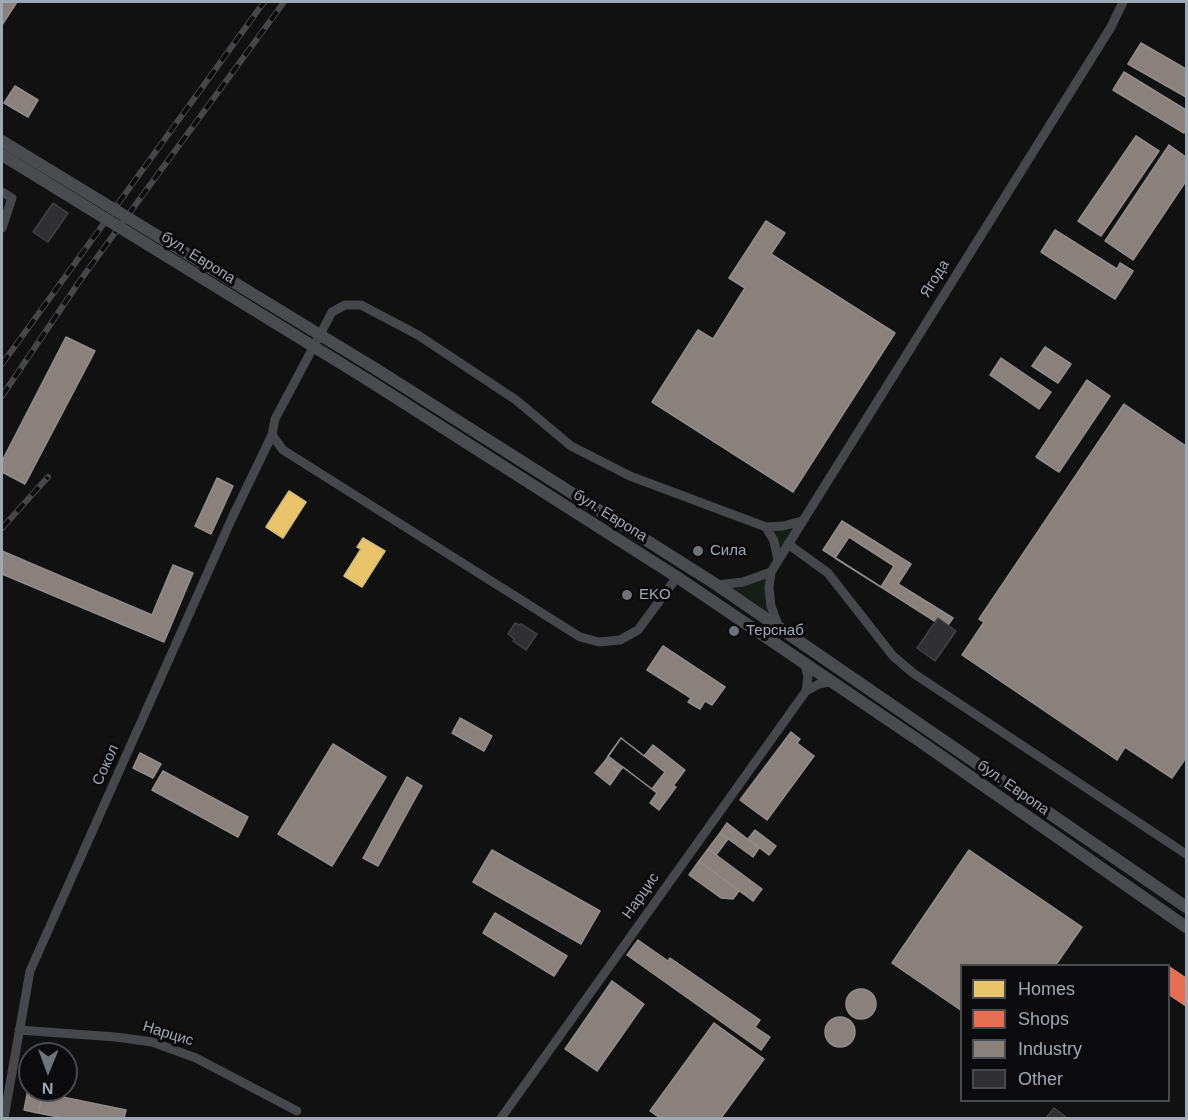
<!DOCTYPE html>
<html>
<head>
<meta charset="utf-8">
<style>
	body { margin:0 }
	#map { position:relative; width:1188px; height:1120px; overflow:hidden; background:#111; font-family:Arial,sans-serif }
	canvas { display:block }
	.frame { position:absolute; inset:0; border:3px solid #a0a8b3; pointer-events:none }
	.legend { position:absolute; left:960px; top:964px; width:210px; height:138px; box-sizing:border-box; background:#0b0b0d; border:2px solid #474a4f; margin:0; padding:8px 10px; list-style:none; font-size:18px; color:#a0a8b3 }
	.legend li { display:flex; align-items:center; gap:12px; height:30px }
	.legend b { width:30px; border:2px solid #474a4f }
	.north { position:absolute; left:18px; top:1042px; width:60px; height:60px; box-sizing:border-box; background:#0b0b0d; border:2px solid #474a4f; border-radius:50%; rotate:181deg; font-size:16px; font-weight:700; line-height:24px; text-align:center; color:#a0a8b3 }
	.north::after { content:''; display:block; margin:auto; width:21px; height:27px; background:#6e737a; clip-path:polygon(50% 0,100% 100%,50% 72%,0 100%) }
</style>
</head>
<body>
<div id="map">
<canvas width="1188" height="1120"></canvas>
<div class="frame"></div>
<ul class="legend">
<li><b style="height:16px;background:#e9c46a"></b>Homes</li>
<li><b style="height:16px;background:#e76f51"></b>Shops</li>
<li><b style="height:16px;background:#8a817c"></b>Industry</li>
<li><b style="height:16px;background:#303032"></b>Other</li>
</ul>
<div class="north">N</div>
</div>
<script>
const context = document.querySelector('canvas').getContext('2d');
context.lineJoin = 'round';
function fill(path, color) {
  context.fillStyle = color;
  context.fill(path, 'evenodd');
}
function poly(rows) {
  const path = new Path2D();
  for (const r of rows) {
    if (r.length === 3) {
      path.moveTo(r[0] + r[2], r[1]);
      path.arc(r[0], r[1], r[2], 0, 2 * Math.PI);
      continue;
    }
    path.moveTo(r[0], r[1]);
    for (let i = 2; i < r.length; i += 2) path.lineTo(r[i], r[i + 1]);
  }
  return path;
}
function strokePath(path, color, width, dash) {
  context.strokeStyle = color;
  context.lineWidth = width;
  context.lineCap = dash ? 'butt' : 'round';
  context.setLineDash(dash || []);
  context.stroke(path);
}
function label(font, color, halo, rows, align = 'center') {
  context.font = font + ' Arial,sans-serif';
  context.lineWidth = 6;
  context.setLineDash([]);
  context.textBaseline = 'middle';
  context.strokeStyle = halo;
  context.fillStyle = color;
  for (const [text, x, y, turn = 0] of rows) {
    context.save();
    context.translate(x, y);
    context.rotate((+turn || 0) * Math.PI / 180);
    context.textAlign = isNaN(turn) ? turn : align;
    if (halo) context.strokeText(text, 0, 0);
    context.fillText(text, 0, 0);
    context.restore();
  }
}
const green = poly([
	[802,521,778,560,766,527],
	[771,572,769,588,779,627,717,585]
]);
const homes = poly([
	[289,491,306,502,283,538,266,527,289,491],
	[363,538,385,551,362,587,344,576,361,549,357,547,363,538]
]);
const shops = poly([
	[1168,966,1186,978,1186,1006,1168,994,1168,966]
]);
const industry = poly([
	[2,2,17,2,2,25,2,2],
	[1141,43,1186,69,1186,97,1128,64,1141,43],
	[1124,72,1186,110,1186,129,1184,133,1113,90,1124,72],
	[15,86,38,100,28,117,4,103,15,86],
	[1136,136,1159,151,1101,236,1078,221,1136,136],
	[1169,145,1186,157,1186,181,1133,260,1105,241,1169,145],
	[766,221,785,233,771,254,895,333,793,492,652,402,698,330,713,339,745,288,729,278,766,221],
	[1055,230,1117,269,1120,263,1133,271,1115,299,1041,252,1055,230],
	[66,337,95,351,25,484,2,472,2,461,66,337],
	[1045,347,1071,364,1058,383,1032,366,1045,347],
	[1001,358,1051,392,1039,409,990,375,1001,358],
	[1087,380,1110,396,1059,472,1036,457,1087,380],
	[1124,404,1186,446,1186,760,1185,759,1172,778,1125,747,1117,760,962,655,984,622,979,619,1124,404],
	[217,478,233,486,211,534,195,526,217,478],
	[842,521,911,564,898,584,953,618,948,625,938,618,936,622,823,550,842,521],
	[849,537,894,566,881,587,835,558,849,537],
	[2,551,152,615,173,565,193,573,164,642,2,574,2,551],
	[663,646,725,687,712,705,705,701,700,709,688,702,691,698,647,670,663,646],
	[460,718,492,736,484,751,452,733,460,718],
	[791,732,800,739,797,743,814,756,767,820,740,800,791,732],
	[621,738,644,756,653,745,685,770,673,786,676,787,659,810,650,803,657,793,623,767,619,772,605,761,621,738],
	[621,738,665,772,652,789,608,756,621,738],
	[333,744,386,777,332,866,278,834,333,744],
	[140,753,161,764,153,778,133,768,140,753],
	[605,761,619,772,610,785,595,773,605,761],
	[163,771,248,817,238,837,152,790,163,771],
	[407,777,422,786,378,866,363,858,407,777],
	[727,823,759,848,753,857,720,833,727,823],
	[755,830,776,846,769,855,748,839,755,830],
	[720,833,728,839,716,855,708,849,720,833],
	[708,849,762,889,753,901,699,861,708,849],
	[492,850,600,911,581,944,473,882,492,850],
	[969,850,1082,927,1055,966,962,966,962,1011,892,963,969,850],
	[699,861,739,891,733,899,721,898,689,875,699,861],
	[495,913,567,956,554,976,483,933,495,913],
	[638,940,668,961,670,958,760,1020,755,1027,770,1037,761,1050,627,955,638,940],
	[612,981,644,1004,597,1071,565,1049,612,981],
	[861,1004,15],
	[840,1032,15],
	[714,1023,764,1059,721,1118,660,1118,650,1111,714,1023],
	[28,1090,43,1093,38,1113,24,1110,28,1090],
	[43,1093,126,1110,124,1118,63,1118,38,1113,43,1093]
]);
const building = poly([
	[53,203,68,213,48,242,33,232,53,203],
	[938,618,956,631,935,661,917,648,938,618],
	[515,623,519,625,521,624,537,634,526,650,513,641,514,639,508,634,515,623],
	[1054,1108,1067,1118,1046,1118,1054,1108]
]);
const street = poly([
	[2,192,12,198,2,228],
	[272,435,283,450,580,637,599,642,620,640,638,630,677,577],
	[766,527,774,541,778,560],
	[788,544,828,573,893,656,913,673,1186,854],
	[717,585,743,582,771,572],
	[779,627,771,606,769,588,771,572,1111,27,1123,2],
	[805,665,808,677,806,691],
	[19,1030,116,1037,152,1042,196,1058,297,1111],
	[4,1118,30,971,232,518,272,435,275,419,332,312,345,305,361,305,418,335,516,400,571,446,630,476,766,527,783,526,802,521],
	[501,1118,806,691,819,684,830,682]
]);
const secondary = poly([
	[376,369,717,585,1186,907],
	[368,380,677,577,921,742,1186,927]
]);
const rail = poly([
	[2,364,264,2],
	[2,396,79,282,284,2],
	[2,528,48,477]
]);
const secondaryBridge = poly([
	[2,141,376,369],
	[2,155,368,380]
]);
const markers = [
	[698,551,6,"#6e737a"],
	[627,595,6,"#6e737a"],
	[734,631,6,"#6e737a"]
];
const streetNames = [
	["бул. Европа",198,258,32],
	["Ягода",935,279,-58],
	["бул. Европа",610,516,32],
	["Сокол",106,765,-66],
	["бул. Европа",1013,788,35],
	["Нарцис",641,896,-55],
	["Нарцис",168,1034,17]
];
const poiNames = [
	["Сила",710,551],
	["EKO",639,595],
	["Терснаб",746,631]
];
fill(green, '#171e17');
fill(homes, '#e9c46a');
strokePath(homes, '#d3bc80', 1.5);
fill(shops, '#e76f51');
strokePath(shops, '#d2806e', 1.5);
fill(industry, '#8a817c');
strokePath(industry, '#918d8c', 1.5);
fill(building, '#303032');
strokePath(building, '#3f4145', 1.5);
strokePath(street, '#45474a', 9);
strokePath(secondary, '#494b4e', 12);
strokePath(rail, '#454749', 6);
strokePath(rail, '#0b0b0d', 4, [11]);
strokePath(secondaryBridge, '#494b4e', 12);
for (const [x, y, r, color] of markers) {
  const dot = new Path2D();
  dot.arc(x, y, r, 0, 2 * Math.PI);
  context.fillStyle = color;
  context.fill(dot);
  strokePath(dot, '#0b0b0d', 2);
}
label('15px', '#a0a8b3', '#0b0b0d', streetNames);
label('15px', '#a0a8b3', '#0b0b0d', poiNames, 'left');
</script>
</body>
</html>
